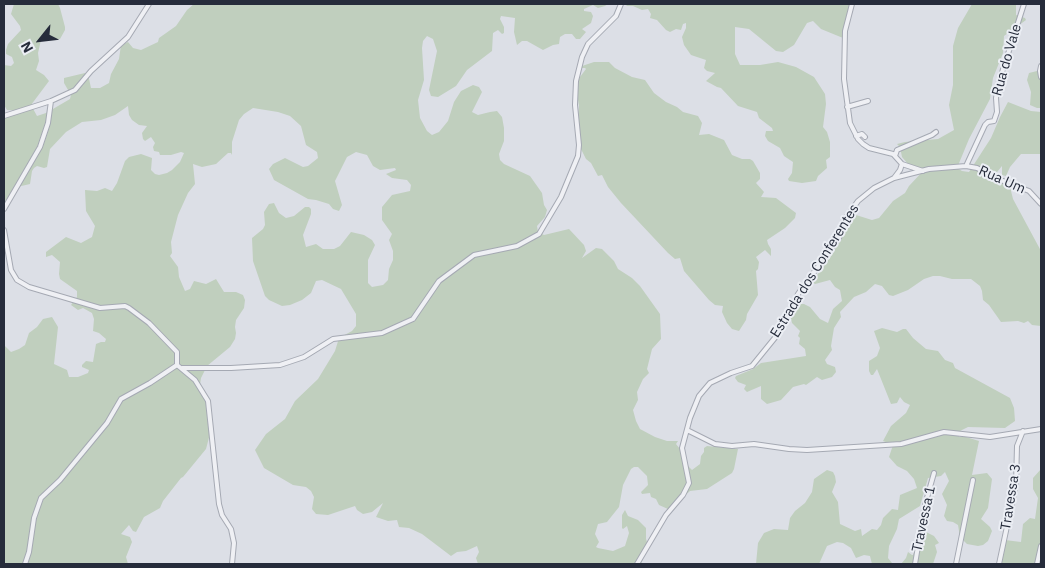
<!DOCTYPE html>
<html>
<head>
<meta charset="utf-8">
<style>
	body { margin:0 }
	#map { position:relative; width:1045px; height:568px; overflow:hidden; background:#dcdfe6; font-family:"IBM Plex Sans",sans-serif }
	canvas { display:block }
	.frame { position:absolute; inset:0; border:5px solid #262c3b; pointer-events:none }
	.north { position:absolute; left:15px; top:15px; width:50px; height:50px; -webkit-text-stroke:4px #ebeef4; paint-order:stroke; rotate:241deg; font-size:14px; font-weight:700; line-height:20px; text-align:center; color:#262c3b }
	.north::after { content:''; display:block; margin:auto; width:18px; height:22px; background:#262c3b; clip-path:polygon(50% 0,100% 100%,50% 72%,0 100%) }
</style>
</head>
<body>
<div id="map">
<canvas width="1045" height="568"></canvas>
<div class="frame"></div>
<div class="north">N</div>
</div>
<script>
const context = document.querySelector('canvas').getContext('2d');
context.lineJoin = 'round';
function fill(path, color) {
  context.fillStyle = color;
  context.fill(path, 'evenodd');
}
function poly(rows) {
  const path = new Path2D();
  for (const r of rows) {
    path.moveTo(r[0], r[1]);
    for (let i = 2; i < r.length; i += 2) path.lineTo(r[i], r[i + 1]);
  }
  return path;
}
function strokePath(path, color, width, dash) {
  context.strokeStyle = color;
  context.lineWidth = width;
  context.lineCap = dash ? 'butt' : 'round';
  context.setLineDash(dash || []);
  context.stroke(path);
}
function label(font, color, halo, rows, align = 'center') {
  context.font = font + ' "IBM Plex Sans",sans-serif';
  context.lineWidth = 4;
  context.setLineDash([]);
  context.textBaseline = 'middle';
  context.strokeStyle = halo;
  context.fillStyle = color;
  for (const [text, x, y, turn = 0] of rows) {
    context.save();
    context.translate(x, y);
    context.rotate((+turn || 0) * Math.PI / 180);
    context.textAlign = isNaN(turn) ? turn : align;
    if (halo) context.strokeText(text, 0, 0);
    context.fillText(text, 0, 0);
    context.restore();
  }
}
const green = poly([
	[14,4,58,4,60,8,65,27,65,30,60,39,41,40,38,53,39,61,36,70,44,75,49,81,31,105,37,116,46,113,70,99,71,95,64,83,64,78,85,73,86,75,88,74,91,88,100,88,109,83,111,74,119,59,121,45,128,42,133,48,141,50,158,42,159,38,176,26,187,10,194,4,608,4,605,6,598,8,593,5,584,9,584,11,591,12,593,16,591,23,582,29,586,32,580,39,576,39,572,34,565,34,560,37,559,44,553,45,543,50,527,41,522,41,517,45,514,32,515,18,501,16,500,19,504,27,504,33,502,34,498,30,493,33,492,51,467,70,456,86,438,97,431,96,429,90,437,51,433,39,427,36,423,41,422,48,424,80,418,100,420,118,427,131,432,135,439,132,448,121,454,102,461,91,473,85,479,87,482,92,472,112,478,115,490,112,497,111,502,117,504,128,504,141,499,154,500,160,504,164,530,176,542,193,544,205,547,210,545,217,537,226,538,232,544,235,569,229,584,245,586,251,582,258,596,248,602,249,614,261,618,269,632,278,640,286,660,314,661,339,652,349,647,369,649,373,643,379,637,392,638,400,633,410,636,421,640,429,655,437,667,441,678,441,676,444,684,454,688,466,692,470,700,464,701,456,704,452,704,448,707,446,738,449,734,469,732,473,707,489,690,491,681,499,670,512,668,509,659,505,656,499,651,497,650,493,642,494,641,492,648,485,647,476,638,467,634,467,631,469,623,485,619,507,607,522,598,524,595,534,599,542,596,547,598,548,613,551,625,546,629,533,627,526,623,529,622,528,622,515,625,510,628,516,638,520,646,528,646,539,648,545,641,564,478,564,476,558,479,552,477,546,466,551,457,552,451,556,422,534,409,528,399,527,397,520,388,521,376,517,383,503,372,512,363,514,357,510,355,506,328,515,316,514,312,509,314,497,311,491,306,487,293,485,264,468,255,450,266,434,285,419,295,401,318,379,335,351,339,338,352,331,356,326,356,314,341,289,322,280,316,281,311,293,302,300,290,305,282,306,269,300,265,296,253,261,252,238,263,229,265,225,264,212,269,204,274,203,279,213,286,218,294,216,305,207,309,207,311,209,311,214,303,235,306,247,316,244,323,249,334,249,340,246,351,232,364,235,372,240,375,245,368,260,368,283,372,287,383,285,388,280,389,269,393,260,393,251,389,240,392,234,382,220,382,207,392,195,410,191,411,185,407,180,392,178,386,174,396,170,395,168,380,170,373,166,367,155,356,152,347,157,335,181,342,205,339,211,333,209,329,204,316,200,308,199,274,180,269,169,273,164,285,158,303,167,308,166,318,158,317,152,306,145,301,126,290,116,278,112,253,108,244,114,239,120,232,142,232,155,231,153,228,153,216,164,202,167,193,164,195,184,188,193,178,215,171,242,172,253,170,256,178,267,179,277,185,291,190,289,194,281,206,284,216,279,224,292,236,292,243,295,245,300,244,308,236,320,235,327,236,333,235,339,230,347,207,366,201,378,199,391,208,401,211,430,206,449,183,477,181,478,163,501,160,508,144,517,136,532,133,531,129,525,121,534,130,537,132,542,126,557,128,564,4,564,4,345,11,352,19,349,25,345,29,333,37,327,43,319,52,317,58,327,54,364,67,370,69,377,78,377,88,373,89,370,82,367,82,365,86,361,93,362,96,344,101,342,105,342,106,339,99,333,93,331,94,319,92,313,83,308,78,310,71,305,77,297,77,291,60,279,59,274,60,262,52,255,46,257,46,252,66,237,81,243,92,237,95,226,86,211,85,190,97,191,105,188,112,191,117,183,125,161,129,157,141,154,152,158,151,170,155,174,159,175,167,173,172,170,180,162,184,153,181,152,171,155,160,155,159,152,154,151,153,147,155,143,151,137,145,141,143,139,142,133,147,126,139,125,132,120,129,115,128,106,115,115,101,120,82,122,66,132,50,149,47,167,44,168,37,166,34,168,32,171,30,184,17,187,7,202,4,211,4,115,24,111,7,110,4,105,4,65,11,66,14,63,12,57,6,54,6,50,8,44,21,30,20,26,11,14],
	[625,4,852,4,849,24,843,38,821,29,813,21,807,23,794,45,783,52,776,51,749,29,735,27,735,54,740,65,760,65,778,62,796,67,814,77,825,94,826,104,823,127,827,132,830,142,830,157,826,160,827,168,818,176,816,181,802,183,789,181,788,179,792,173,793,162,784,156,780,148,768,141,765,136,766,131,773,131,772,128,759,118,757,112,738,106,721,88,717,87,706,81,715,73,707,71,704,68,706,60,691,55,684,45,682,37,686,28,686,23,683,24,681,30,676,29,670,32,666,30,657,20,650,18,651,14,648,9,642,10,633,6,627,6],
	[972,4,1016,4,1016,15,1025,18,1026,20,1004,36,1003,53,993,78,990,99,969,139,957,168,962,171,969,172,991,138,1000,117,1008,102,1031,111,1041,112,1041,154,1021,154,1010,167,1006,176,1002,175,1002,166,993,177,1013,187,1011,191,1013,199,1041,251,1041,326,1032,325,1028,321,1024,323,1018,321,1001,322,989,305,983,300,982,291,980,286,971,279,952,279,940,276,933,276,924,279,908,290,893,296,889,295,882,286,875,284,866,292,854,297,840,312,841,317,834,328,831,346,832,350,825,360,827,364,835,367,836,372,832,377,822,380,817,377,806,385,804,384,793,387,781,400,767,404,761,399,761,386,747,392,744,389,746,385,738,382,735,378,736,376,753,369,761,363,806,356,805,349,799,344,800,338,798,336,800,331,792,323,790,314,797,304,804,304,810,307,820,319,828,323,833,309,842,301,840,290,835,287,830,280,815,284,812,282,834,252,844,227,849,220,856,215,872,220,879,218,893,201,905,193,909,186,923,171,908,164,902,157,900,147,897,144,905,142,938,139,954,130,949,105,953,85,953,46,958,28],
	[594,62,609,62,615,68,632,77,645,80,654,93,666,102,677,107,683,112,698,116,702,123,699,135,709,134,724,140,732,155,742,159,750,159,753,161,760,173,760,179,756,183,764,192,761,197,776,198,796,213,795,218,785,228,767,240,768,244,771,249,771,256,765,250,756,257,759,262,758,269,756,271,758,295,747,314,746,320,739,331,732,329,727,323,722,312,723,306,715,305,709,300,684,271,680,258,675,259,668,253,621,203,608,187,602,175,598,176,591,163,586,159,580,147,577,126,579,106,576,88,580,77,586,69,585,68,581,68,582,66],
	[1041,70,1041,108,1037,108,1030,105,1031,92,1027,80,1029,73],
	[882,328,897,332,903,329,906,329,913,338,926,349,938,351,945,360,953,363,955,368,1010,398,1014,408,1015,421,1005,428,968,427,958,432,959,437,966,437,979,441,972,475,987,473,992,479,988,508,981,519,990,527,992,531,988,541,983,545,978,546,967,544,960,537,958,525,953,522,947,521,944,516,947,505,942,494,949,481,945,472,941,476,928,478,920,506,899,519,897,529,889,546,888,558,892,563,901,564,906,558,908,552,912,555,913,555,922,532,926,532,934,536,939,543,935,545,937,552,933,564,872,564,870,556,864,555,856,558,851,548,843,543,837,542,827,546,819,564,756,564,758,543,764,533,774,529,788,530,790,518,795,511,805,503,812,492,814,479,827,470,833,472,835,476,836,482,832,492,838,502,840,524,855,531,861,529,862,536,872,529,877,530,881,525,883,518,892,509,898,510,900,495,917,488,914,479,907,471,897,466,889,457,893,445,883,441,891,426,906,413,910,405,904,402,900,397,897,403,891,404,877,369,873,375,871,375,869,371,869,361,877,356,880,348,874,331],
	[1041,469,1041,564,996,564,1005,540,1021,542,1023,524,1030,518,1035,519,1038,498,1033,489,1033,478]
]);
const minor = poly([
	[852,4,845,31,844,79,850,123,858,139,863,144,869,148,893,154,902,164],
	[1041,66,1040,71,1041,77],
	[847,107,868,101],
	[4,116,51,101,75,90,91,71,128,37,149,4],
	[856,136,862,134,865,137],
	[895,156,897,150,932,135,936,132],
	[902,164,923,171],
	[966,166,985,125,988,122,994,121,997,112,996,98,998,85,1024,4],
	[894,178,900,170,902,164],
	[4,209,40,147,48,123,51,101],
	[4,230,11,270,17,280,29,287,100,308,125,306,129,308,149,323,177,352,177,365],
	[177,365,195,380,208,401,219,504,222,515,231,529,234,543,232,564],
	[182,368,231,368,280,365,304,357,333,339,382,333,413,319,439,281,474,255,517,246,539,234,561,197,578,156,579,145,575,105,576,81,582,57,588,44,616,16,621,4],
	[687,430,715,444,732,446,754,444,789,449,807,450,901,444,944,432,990,437,1041,429],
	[25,564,29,552,34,518,41,498,60,480,107,423,121,399,150,383,177,365],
	[637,564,666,515,683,495,689,483,682,448,690,418,699,396,710,383,731,373,752,366,778,334,798,294,839,238,845,219,858,201,874,188,894,178,929,169,966,166,977,168,998,179,1029,191,1041,204],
	[915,564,925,505,934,473],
	[956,564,973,480],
	[999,564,1016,484,1017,446,1023,431],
	[1037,564,1041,546]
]);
const streetNames = [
	["Rua do Vale",1007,60,-74],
	["Rua Um",1002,180,24],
	["Estrada dos Conferentes",815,271,-58],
	["Travessa 3",1011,497,-81],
	["Travessa 1",924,519,-78]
];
fill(green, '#c0cfbe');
strokePath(minor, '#a5a9b3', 6);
strokePath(minor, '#eff0f4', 4);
label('14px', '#262c3b', '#ebeef4', streetNames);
</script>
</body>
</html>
